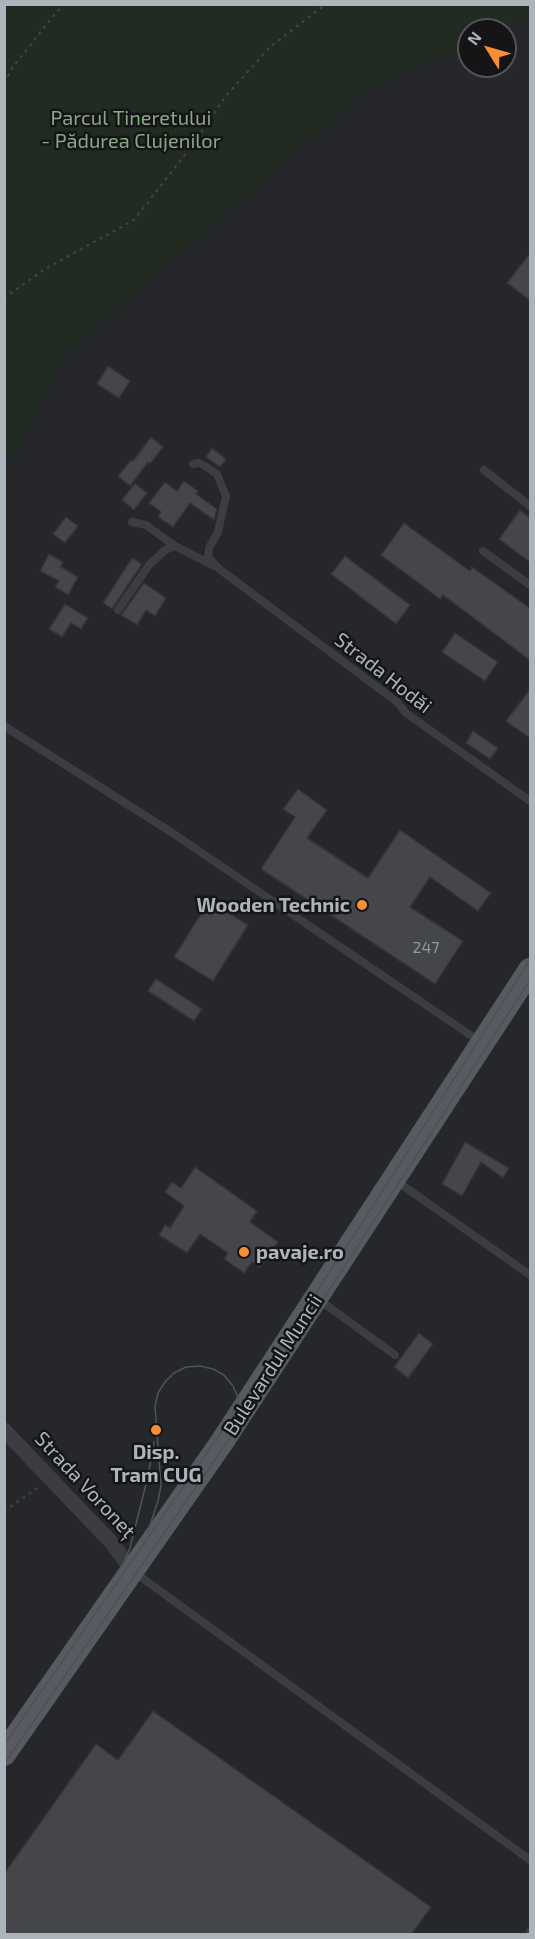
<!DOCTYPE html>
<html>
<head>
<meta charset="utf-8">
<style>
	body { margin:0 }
	#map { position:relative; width:535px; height:1939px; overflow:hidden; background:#1a1b1d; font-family:"Exo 2",sans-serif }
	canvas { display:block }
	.frame { position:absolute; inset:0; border:6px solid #acb4bc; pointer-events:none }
	.north { position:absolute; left:457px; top:18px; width:60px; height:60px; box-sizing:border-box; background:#151518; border:2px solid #51555a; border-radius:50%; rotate:307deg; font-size:16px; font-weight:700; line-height:24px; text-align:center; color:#acb4bc }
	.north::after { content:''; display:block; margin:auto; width:21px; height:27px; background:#f88f36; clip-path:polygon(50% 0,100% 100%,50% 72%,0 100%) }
</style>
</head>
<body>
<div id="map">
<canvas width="535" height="1939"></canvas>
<div class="frame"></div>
<div class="north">N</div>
</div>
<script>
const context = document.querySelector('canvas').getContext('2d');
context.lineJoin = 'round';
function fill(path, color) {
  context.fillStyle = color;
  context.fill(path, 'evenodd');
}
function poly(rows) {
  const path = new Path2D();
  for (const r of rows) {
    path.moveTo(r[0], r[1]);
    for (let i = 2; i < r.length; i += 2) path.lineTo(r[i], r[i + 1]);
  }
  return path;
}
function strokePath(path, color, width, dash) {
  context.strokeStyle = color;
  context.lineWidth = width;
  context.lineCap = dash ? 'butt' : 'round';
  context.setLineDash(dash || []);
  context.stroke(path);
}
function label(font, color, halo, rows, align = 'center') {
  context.font = font + ' "Exo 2",sans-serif';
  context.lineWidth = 5;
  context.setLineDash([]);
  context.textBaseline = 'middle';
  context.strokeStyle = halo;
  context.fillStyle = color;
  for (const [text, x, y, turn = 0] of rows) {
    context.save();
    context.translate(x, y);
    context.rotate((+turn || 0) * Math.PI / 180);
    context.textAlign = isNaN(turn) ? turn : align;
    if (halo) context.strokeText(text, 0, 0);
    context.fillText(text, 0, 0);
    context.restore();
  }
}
const built = poly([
	[530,16,530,1934,5,1934,4,453,13,458,70,349,368,90,469,46,469,66,505,66,505,30,502,30]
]);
const green = poly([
	[530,4,530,16,502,30,469,30,469,46,368,90,70,349,13,459,5,453,5,5]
]);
const building = poly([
	[531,252,531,301,507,283,531,252],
	[108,366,130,381,119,398,97,384,108,366],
	[151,437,163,447,150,464,148,462,130,486,118,476,131,460,133,461,151,437],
	[212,448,226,459,220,467,206,457,212,448],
	[184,481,198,491,196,494,217,509,214,520,190,503,173,527,158,517,161,512,149,503,165,482,177,491,184,481],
	[135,483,147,493,134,510,122,500,135,483],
	[520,510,531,519,531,563,499,539,520,510],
	[66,517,78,526,65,543,53,534,66,517],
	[404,523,470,571,472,567,531,609,531,661,443,595,440,599,381,555,404,523],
	[49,554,63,562,61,567,78,577,68,595,55,587,59,581,40,571,49,554],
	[345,556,410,605,396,624,331,574,345,556],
	[132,558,142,564,112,609,103,603,132,558],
	[144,583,166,598,155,616,146,610,137,625,121,615,144,583],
	[65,604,88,618,81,629,71,623,62,637,49,629,65,604],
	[455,633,498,662,485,681,442,652,455,633],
	[531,688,531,739,506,721,531,688],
	[473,731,498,748,490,759,466,743,473,731],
	[298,789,327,810,307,838,368,878,400,830,491,893,478,911,430,877,410,907,463,941,435,984,261,869,295,817,283,809,298,789],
	[209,901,248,925,213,981,174,957,209,901],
	[156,979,202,1009,194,1021,148,991,156,979],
	[465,1142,509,1168,503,1178,481,1162,462,1196,442,1184,465,1142],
	[195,1167,257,1211,250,1222,278,1242,260,1267,252,1262,244,1273,224,1259,228,1253,200,1234,187,1253,159,1235,165,1225,170,1228,184,1206,165,1192,172,1182,181,1188,195,1167],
	[419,1333,433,1344,408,1378,394,1367,419,1333],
	[153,1711,431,1907,411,1935,4,1935,4,1874,96,1744,118,1760,153,1711]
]);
const path = poly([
	[4,83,12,68,63,4],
	[4,298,45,269,134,220,191,147,226,96,270,47,326,4],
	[4,1511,39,1487]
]);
const lane = poly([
	[193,464,200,463,217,474,226,496,218,532,209,548,208,557,218,568,397,702,406,713,530,801],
	[484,470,530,506],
	[132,522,146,525,175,546,214,566],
	[483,551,530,585],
	[118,610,149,565,165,550,175,546],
	[4,726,171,832,479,1041],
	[395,1180,530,1275],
	[318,1299,395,1355],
	[134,1572,530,1860],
	[529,1934,530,1931]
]);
const street = poly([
	[4,1430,111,1542,133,1571]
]);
const primary = poly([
	[4,1754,222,1442,530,970]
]);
const tram = poly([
	[148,1531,158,1501,161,1486,155,1406,158,1393,165,1382,174,1373,186,1367,200,1366,213,1369,224,1375,233,1386,238,1398,239,1412],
	[121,1569,130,1548,148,1476,154,1442],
	[4,1745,270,1362,360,1226,530,960],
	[4,1764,282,1363,530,980]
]);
const markers = [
	[362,905,6,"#f88f36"],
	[244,1252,6,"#f88f36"],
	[156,1430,6,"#f88f36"]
];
const numberNames = [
	["247",426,948]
];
const parkNames = [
	["Parcul Tineretului",131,118],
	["- Pădurea Clujenilor",131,141]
];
const streetNames = [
	["Strada Hodăi",383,673,38],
	["Bulevardul Muncii",273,1365,-57],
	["Strada Voroneț",85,1485,47]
];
const poiNames = [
	["Wooden Technic",350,905],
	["pavaje.ro",256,1252,"left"],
	["Disp.",156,1452,"center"],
	["Tram CUG",156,1475,"center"]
];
fill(built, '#26272a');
fill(green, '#222b22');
fill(building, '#44464a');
strokePath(building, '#343539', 1.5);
strokePath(path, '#414549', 2, [3, 4.5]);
strokePath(lane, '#3b3d42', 8);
strokePath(street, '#3b3d42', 15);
strokePath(primary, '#575b61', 24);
strokePath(tram, '#4e5257', 1.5);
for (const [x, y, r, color] of markers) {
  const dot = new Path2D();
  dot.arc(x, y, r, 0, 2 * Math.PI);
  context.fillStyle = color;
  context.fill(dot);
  strokePath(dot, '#151518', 2);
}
label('16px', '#9298a0', null, numberNames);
label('20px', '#88a883', '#151518', parkNames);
label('20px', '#acb4bc', '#151518', streetNames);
label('bold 20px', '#acb4bc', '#151518', poiNames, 'right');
</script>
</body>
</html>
